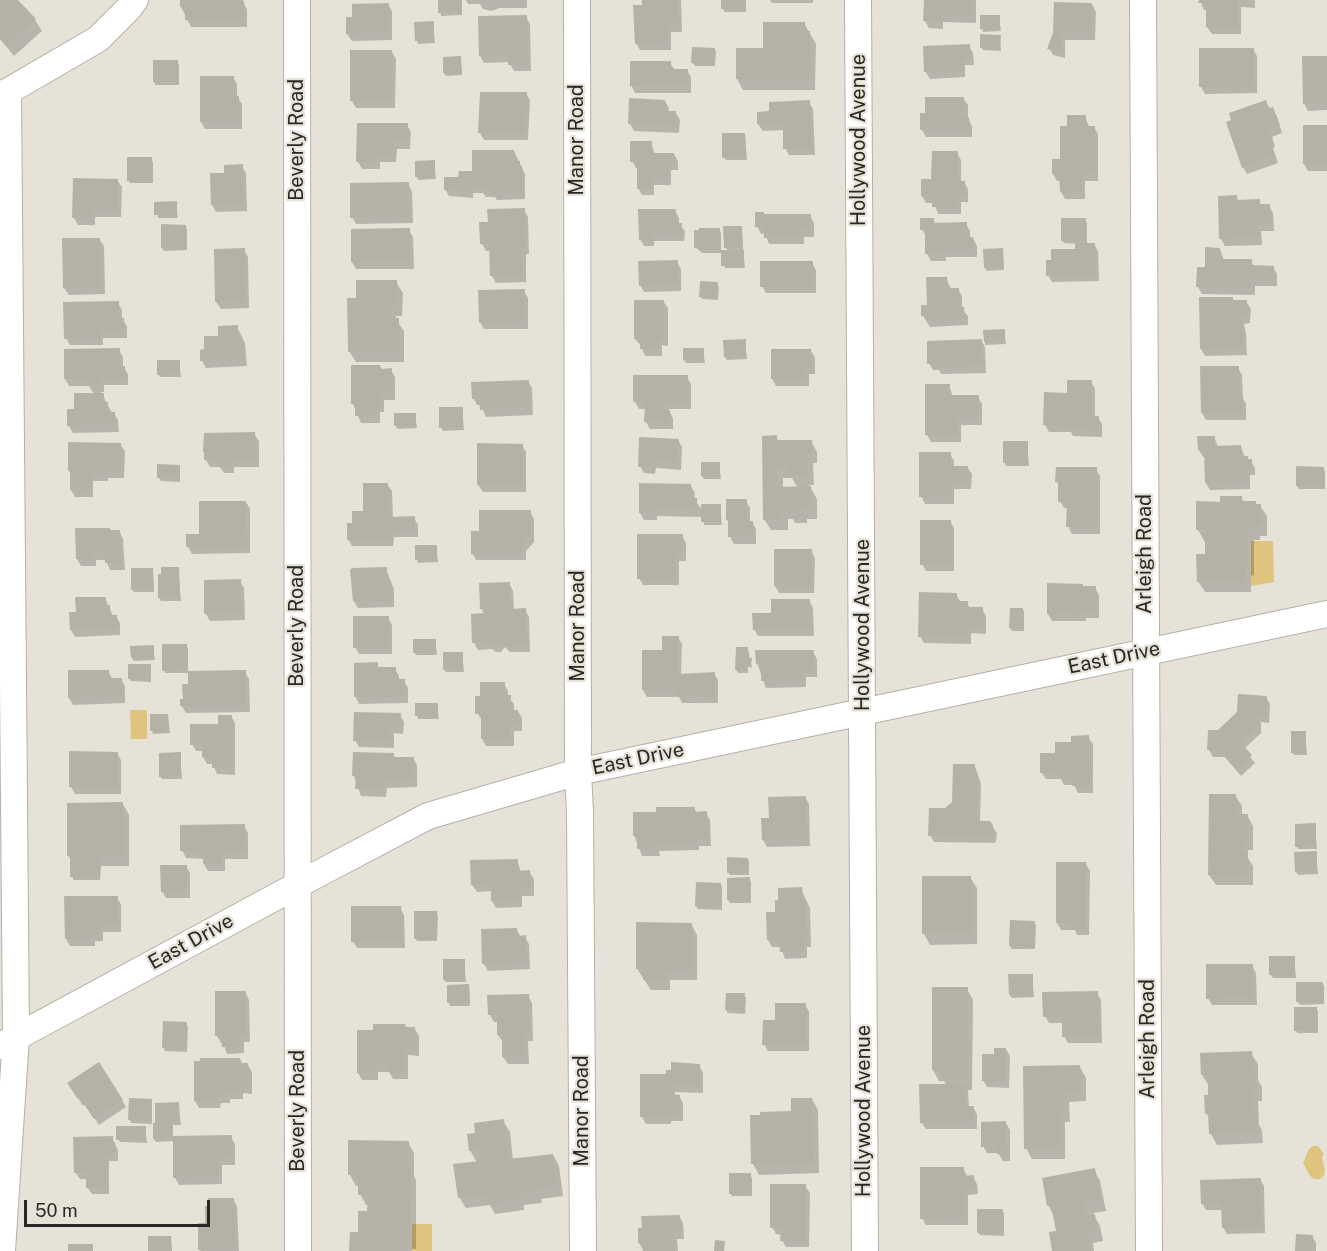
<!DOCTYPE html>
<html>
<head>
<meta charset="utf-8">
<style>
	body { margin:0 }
	#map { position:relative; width:1327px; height:1251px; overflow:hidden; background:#e6e2d7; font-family:"Public Sans",sans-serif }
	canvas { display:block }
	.scale { position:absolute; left:24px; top:1200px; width:186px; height:27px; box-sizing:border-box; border:3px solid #282723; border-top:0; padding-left:8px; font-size:18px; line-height:21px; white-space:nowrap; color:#282723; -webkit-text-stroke:4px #e6e2d7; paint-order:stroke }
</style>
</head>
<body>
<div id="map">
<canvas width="1327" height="1251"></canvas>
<div class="scale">50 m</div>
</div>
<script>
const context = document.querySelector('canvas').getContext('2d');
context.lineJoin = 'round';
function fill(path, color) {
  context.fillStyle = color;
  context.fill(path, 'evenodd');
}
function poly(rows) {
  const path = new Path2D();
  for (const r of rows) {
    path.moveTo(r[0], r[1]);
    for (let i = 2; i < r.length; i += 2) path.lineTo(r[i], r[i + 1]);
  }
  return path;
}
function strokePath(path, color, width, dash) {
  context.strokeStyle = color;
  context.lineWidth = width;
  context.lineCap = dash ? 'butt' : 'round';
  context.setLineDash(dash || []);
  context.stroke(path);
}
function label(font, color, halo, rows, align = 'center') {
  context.font = font + ' "Public Sans",sans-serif';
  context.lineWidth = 4.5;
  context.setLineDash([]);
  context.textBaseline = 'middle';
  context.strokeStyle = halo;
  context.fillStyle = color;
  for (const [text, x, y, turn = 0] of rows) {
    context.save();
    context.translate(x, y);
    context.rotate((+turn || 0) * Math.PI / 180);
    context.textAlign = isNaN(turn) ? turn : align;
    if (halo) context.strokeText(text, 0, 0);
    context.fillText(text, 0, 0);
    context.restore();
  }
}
const water = poly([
	[1251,541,1273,541,1274,582,1251,586],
	[130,710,147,710,147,739,131,739],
	[1313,1146,1318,1146,1324,1154,1322,1158,1325,1170,1324,1175,1320,1179,1314,1179,1310,1176,1303,1163,1309,1149],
	[412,1224,432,1224,432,1251,412,1251]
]);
const shadow = poly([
	[0,0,17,0,35,20,42,31,14,56,0,39],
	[181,0,243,0,247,10,247,27,191,27,181,7],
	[439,0,462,0,462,15,441,16],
	[466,0,527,0,527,8,500,8,491,11,483,9,480,4,468,4],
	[643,0,681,0,682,32,671,32,671,50,640,50,636,43],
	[722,0,746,0,746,12,724,12],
	[770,0,813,0,813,3,772,3],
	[925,0,976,0,976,23,943,22,943,29,929,28,925,21],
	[1200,0,1255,0,1255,8,1241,7,1241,34,1212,34,1207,27,1208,10,1204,10],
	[388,4,392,11,392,40,352,41,347,34,353,18],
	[1092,4,1096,12,1095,40,1065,40,1065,58,1053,55,1049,48,1055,34],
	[526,17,530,24,531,71,514,71,509,62,484,63,480,56],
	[999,17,1001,31,983,32,982,28],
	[433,23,435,43,418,44,417,41],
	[804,23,816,44,815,90,743,90,737,79,737,49,764,49],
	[1000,36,1001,51,983,50,981,47],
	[969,46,973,53,974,65,965,65,965,77,930,79,925,71],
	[714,49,716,52,715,66,695,66,693,63],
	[1253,49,1257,56,1257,93,1205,94,1201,87],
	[392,52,396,59,395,108,356,108,352,101],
	[460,58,462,75,446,76,444,73],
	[1327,58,1327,110,1308,111,1304,103],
	[177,62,179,65,179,85,156,85,154,82],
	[670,63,675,70,687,70,691,77,691,93,635,93,631,85],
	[233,77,237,84,237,97,242,104,242,129,205,129,201,122],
	[526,93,530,100,528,140,484,140,480,133],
	[963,98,968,105,968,118,972,126,972,137,926,137,922,130],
	[665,101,669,108,668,112,676,113,680,120,679,133,634,131,630,124],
	[809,102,813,109,815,155,789,155,785,148,785,130,763,131,758,124,770,113],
	[1265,102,1277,116,1282,133,1272,137,1275,147,1273,148,1278,163,1247,174,1243,167],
	[1085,116,1089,127,1094,127,1098,134,1098,181,1085,181,1085,199,1065,199,1061,192,1061,181,1057,181,1053,174,1062,161,1068,127],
	[407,125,411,132,410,149,397,149,396,162,380,162,380,169,362,169,358,162],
	[1327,126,1327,171,1308,171,1304,164],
	[745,134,747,160,726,160,724,157],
	[651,143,655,154,674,154,678,161,678,170,671,170,671,185,654,185,654,195,642,195,638,188,638,168,636,168,632,161],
	[514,151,525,174,525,199,497,200,495,197,486,197,483,193,473,193,473,198,449,196,445,189,460,178],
	[957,153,961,160,961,182,964,182,968,189,968,202,961,202,961,214,938,214,934,203,926,203,922,196,932,180],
	[151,159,153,162,153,183,130,183,128,180],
	[434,161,436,179,418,180,417,177],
	[242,166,246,173,247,211,216,212,212,205,225,174],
	[117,180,122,187,121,217,95,217,95,225,78,225,74,218],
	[408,184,412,191,413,223,356,224,352,217],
	[1236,197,1239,201,1259,201,1262,206,1269,206,1273,213,1274,231,1261,231,1262,245,1225,246,1221,239],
	[156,203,176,203,178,218,158,218],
	[524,210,528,217,529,254,526,254,526,282,496,283,492,276,491,251,486,251,482,244,489,223],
	[675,211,679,218,679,224,685,231,684,241,654,241,654,246,644,246,640,239],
	[764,216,810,216,814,223,814,237,804,237,804,244,769,244,765,233,761,234,757,226],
	[933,219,936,225,966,224,970,231,970,239,973,238,977,246,977,257,946,257,946,261,931,261,927,254,926,236,922,229],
	[1085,220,1087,223,1087,244,1094,244,1098,251,1099,281,1052,282,1048,275,1077,250,1077,244,1064,243,1062,240],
	[185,226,187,229,187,250,164,251,162,248],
	[741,227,745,268,725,268,723,253,702,253,695,247,719,230,721,233,721,251,728,251,725,247],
	[409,230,413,237,414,269,356,269,352,262],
	[99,239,104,246,105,294,69,295,64,288],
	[1220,249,1224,260,1251,261,1254,267,1273,267,1277,274,1277,286,1255,286,1255,295,1202,294,1198,287,1206,268],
	[244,250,248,257,249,308,221,309,216,302,216,251],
	[1002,250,1004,270,987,271,985,268],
	[677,262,681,269,681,291,644,292,640,285],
	[812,263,816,270,816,293,766,293,762,286],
	[946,278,951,289,958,289,962,296,962,309,968,316,968,325,930,327,923,316,922,307,929,307],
	[396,282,403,293,402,316,396,316,396,320,404,331,404,362,356,362,349,351,358,299],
	[717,284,719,287,718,300,702,299,700,296],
	[524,291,528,298,528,329,484,329,480,322],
	[663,301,668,308,668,346,662,345,662,356,645,356,641,346,635,339],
	[1246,301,1251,309,1250,323,1244,324,1246,334,1247,355,1205,356,1201,349,1234,302],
	[118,303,122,310,122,319,127,326,127,338,103,338,103,345,70,345,66,338],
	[237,327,245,343,247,366,206,368,202,361,220,337],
	[985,331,1004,331,1006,344,985,345],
	[981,340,985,347,986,373,941,374,939,370,933,370,929,363],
	[745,341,747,359,727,360,725,357],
	[119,350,123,357,123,367,128,374,128,385,104,385,104,392,101,392,112,413,114,413,118,420,119,432,73,433,69,426,75,410,94,394,89,386,69,386,65,379],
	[703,350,705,363,686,363,684,360],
	[811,351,815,358,815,374,809,374,809,386,776,386,772,379],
	[179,361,181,377,160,377,158,374],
	[380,366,382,370,391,370,395,377,395,400,384,400,384,412,380,412,380,423,361,423,353,404],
	[1202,368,1238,368,1242,375,1243,398,1246,404,1246,420,1206,420,1202,413],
	[687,377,691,384,691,409,668,409,673,418,673,429,650,429,646,422,646,409,639,409,635,402],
	[528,381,532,388,533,415,486,417,481,405,477,405,473,398],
	[1091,382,1095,389,1095,417,1098,417,1102,424,1102,437,1073,436,1071,432,1049,432,1045,425,1068,394],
	[949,385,953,397,978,397,982,404,982,425,961,425,961,442,931,442,927,435,927,386],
	[462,408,464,430,443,431,441,428],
	[415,414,417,428,397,429,396,426],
	[254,434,259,441,259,467,234,467,234,473,224,473,220,467,210,467,206,460,206,455],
	[776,437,779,442,811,441,817,452,817,463,813,463,814,485,809,485,817,499,817,519,807,519,807,523,795,523,793,519,788,519,788,530,771,530,764,519],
	[783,478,792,478,798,488,783,488],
	[1214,437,1218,447,1241,447,1245,457,1251,461,1255,468,1255,475,1250,475,1250,489,1210,490,1206,483,1206,457,1203,457,1199,450],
	[678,440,682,447,681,470,656,468,655,474,644,473,640,466],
	[1027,442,1029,466,1006,466,1005,463],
	[120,444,125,451,124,478,108,478,108,481,93,481,93,497,75,497,71,490,72,475,69,471],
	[522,445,526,452,526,492,483,492,478,485],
	[950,454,954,461,954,467,967,467,972,474,971,489,954,489,954,504,925,504,921,496],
	[719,464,721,479,704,479,702,476],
	[179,466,180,482,161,481,159,478],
	[1323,468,1325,471,1325,489,1299,489,1297,486],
	[1096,469,1100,476,1100,534,1072,534,1068,526,1068,508,1064,508,1060,501,1060,487,1057,482],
	[387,484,392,491,393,518,414,518,418,525,418,537,394,537,393,546,352,546,348,539,354,525],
	[691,486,695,493,694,499,703,511,720,506,722,525,704,525,703,517,657,516,657,520,644,520,640,513],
	[1241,497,1244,502,1260,506,1267,516,1267,536,1260,536,1260,540,1254,540,1254,575,1251,576,1251,592,1205,592,1198,581,1206,555,1206,541,1204,541,1198,530],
	[746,501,750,508,750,522,752,522,756,529,756,544,734,544,730,537,730,524,727,520],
	[246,502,250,509,250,553,192,554,188,547],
	[530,512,534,519,534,542,526,551,526,560,476,560,472,553,481,533],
	[950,521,954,528,954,571,926,571,922,564],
	[119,531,123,539,125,570,110,570,106,560,96,560,96,566,81,566,77,559],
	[682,536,686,543,686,561,679,561,679,585,643,585,639,578],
	[436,546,438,562,418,563,417,559],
	[811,551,815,558,814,593,779,593,775,586],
	[152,569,154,592,134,592,132,589],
	[178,569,181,601,161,601,159,598,160,576],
	[386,569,394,589,394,607,358,608,354,601],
	[240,581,244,588,245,620,210,621,206,614],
	[509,583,513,591,514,610,525,610,529,617,530,652,510,652,505,647,501,652,496,652,492,649,478,650,474,643,485,615,481,608],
	[1048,585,1095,588,1099,595,1099,618,1086,618,1086,621,1052,621,1048,614],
	[956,594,960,601,967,603,970,608,982,609,986,616,986,634,971,633,971,644,924,643,920,636],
	[105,598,113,616,116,616,120,623,120,635,75,637,71,630],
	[809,600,813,608,814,636,758,636,754,629,773,614],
	[1023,609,1024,612,1024,631,1012,631,1010,628],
	[388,618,392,625,392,654,359,654,355,647],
	[678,637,682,644,681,675,714,673,718,680,718,703,682,703,679,697,647,697,643,690,664,651],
	[435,640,437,655,416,655,414,652],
	[186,645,188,648,188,672,245,672,249,679,250,712,186,713,181,705,189,685,190,673,165,673,164,670],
	[153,647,155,660,134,661,132,658],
	[748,649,752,668,748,667,748,673,738,673,736,670],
	[813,652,817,659,817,677,806,677,806,687,766,688,757,663],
	[462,653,464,672,446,672,444,669],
	[377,664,379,669,395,669,399,676,399,681,404,681,408,688,408,703,359,704,355,696],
	[150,666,151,682,131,681,129,678],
	[108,671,112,678,121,679,125,686,125,703,73,705,69,698,69,672],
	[504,684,508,691,508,697,514,704,514,711,518,711,522,718,522,731,514,731,514,746,486,746,482,739,482,720,477,713,481,697],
	[1266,697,1270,704,1269,723,1261,722,1261,733,1244,749,1255,763,1241,776,1225,757,1213,757,1209,750,1219,731],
	[437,705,439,719,418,719,417,716],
	[400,715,404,722,403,734,394,733,394,748,359,747,355,740],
	[168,716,170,733,153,734,152,731],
	[231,716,235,723,235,775,217,774,213,764,207,764,203,757,203,751,196,751,192,744],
	[1305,732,1307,755,1294,755,1292,752],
	[1088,737,1093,744,1093,793,1078,793,1074,785,1064,785,1061,779,1046,779,1041,772,1056,755,1072,743],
	[117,753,121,760,121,794,75,794,71,787],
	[180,754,182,779,162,779,160,776],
	[393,754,395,758,413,758,417,765,417,787,387,788,386,797,361,796,354,776],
	[975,766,981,784,980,823,992,826,997,833,996,841,994,843,934,842,930,835,946,810,954,803],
	[1235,795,1242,806,1242,815,1247,815,1253,826,1253,850,1248,850,1248,858,1253,866,1253,885,1216,885,1209,875],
	[805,797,809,804,810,846,767,847,763,840,770,820],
	[123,804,129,815,129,866,101,866,100,880,73,880,71,860,68,855],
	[694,808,697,813,706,813,710,820,711,846,699,846,699,850,659,851,660,856,642,856,634,835,657,814],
	[1315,825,1317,849,1298,849,1297,846],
	[244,826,248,833,248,859,225,859,225,871,208,871,204,864,204,859,186,858,182,850],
	[1316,853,1318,874,1298,875,1296,872],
	[748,859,749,862,749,875,730,875,728,872],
	[517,860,521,872,529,872,534,879,534,896,522,896,522,907,496,908,492,901,492,891,477,892,472,885],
	[1057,863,1086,864,1090,871,1089,935,1077,935,1075,930,1061,930,1057,923],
	[186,866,190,873,190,898,166,898,162,891],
	[970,877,977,888,977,944,930,945,924,934],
	[728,879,749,879,751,882,751,903,730,903,728,900],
	[697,884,720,884,722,887,722,910,698,909,696,906],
	[801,889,810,908,811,947,807,947,807,958,785,959,781,947,772,947,768,940,768,914,777,914],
	[117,897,121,905,121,932,103,932,103,941,95,941,95,946,70,946,66,939],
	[400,908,404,915,405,948,357,948,353,941],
	[436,913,438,916,437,941,417,941,415,938],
	[1035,923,1036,926,1035,949,1012,949,1010,946],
	[637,924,691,924,697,935,697,980,670,980,670,990,651,990,637,969],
	[516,929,521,937,525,937,529,944,530,969,488,971,484,964],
	[1294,958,1296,978,1273,978,1271,975],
	[464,961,466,982,446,982,444,979],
	[1252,966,1256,973,1257,1005,1212,1005,1208,998],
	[1032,976,1034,997,1012,998,1010,995],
	[1322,983,1324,986,1324,1004,1300,1005,1298,1002],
	[469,985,470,1006,450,1006,449,1003],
	[967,989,973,1000,972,1090,968,1090,969,1107,973,1107,977,1114,977,1129,926,1129,921,1122,946,1085,944,1081,939,1081,933,1070],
	[245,992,249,1000,250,1042,244,1042,244,1053,227,1054,223,1042,221,1043,217,1036],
	[1097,993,1101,1000,1102,1043,1068,1043,1064,1036,1064,1023,1049,1023,1045,1016],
	[744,995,746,998,745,1014,728,1013,726,1010],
	[489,996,528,996,532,1003,533,1041,528,1041,529,1064,508,1064,503,1057,503,1042,498,1035,498,1022,494,1022,490,1015],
	[805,1004,809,1012,809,1051,768,1051,764,1044,776,1021],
	[1316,1008,1318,1011,1318,1033,1297,1033,1296,1030],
	[186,1024,188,1027,187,1052,165,1051,164,1048],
	[406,1028,415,1029,419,1036,419,1056,408,1055,408,1079,393,1079,389,1072,378,1072,378,1080,362,1080,358,1073],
	[1006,1049,1010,1056,1009,1088,987,1087,983,1080,996,1056],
	[1251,1053,1258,1064,1258,1080,1262,1087,1262,1101,1258,1101,1259,1125,1262,1130,1263,1143,1217,1145,1211,1134,1210,1119,1206,1113,1210,1096,1209,1086,1202,1075],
	[240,1059,243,1065,248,1065,252,1072,252,1094,243,1093,243,1099,230,1099,230,1103,221,1103,220,1108,199,1108,195,1101],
	[699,1065,703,1073,703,1093,675,1092,675,1096,679,1096,683,1103,683,1121,671,1121,671,1124,646,1124,642,1117,668,1076],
	[1080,1067,1086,1078,1086,1101,1069,1102,1070,1122,1065,1122,1065,1159,1032,1159,1026,1148],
	[69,1083,122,1100,126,1107,99,1125,85,1104,83,1106],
	[812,1099,818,1110,819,1173,759,1175,753,1164,793,1113],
	[131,1100,151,1101,152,1104,152,1124,131,1123,130,1120],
	[178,1104,181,1125,173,1125,173,1138,231,1137,235,1144,235,1165,222,1165,222,1184,179,1185,175,1178,174,1141,156,1142,154,1139],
	[503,1121,510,1132,513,1160,553,1155,559,1166,563,1196,541,1199,542,1203,524,1205,524,1210,495,1214,490,1205,466,1208,459,1197,477,1163,470,1150,477,1135],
	[1006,1123,1010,1130,1010,1161,1003,1161,998,1153,987,1153,983,1146],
	[145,1127,147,1143,120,1142,118,1139],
	[112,1138,118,1150,118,1161,109,1161,109,1194,92,1194,87,1187,87,1179,80,1179,75,1172],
	[408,1142,414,1153,414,1176,416,1180,416,1249,412,1249,412,1251,351,1251,369,1213,369,1205,366,1205,360,1194,360,1186,356,1186,350,1175],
	[963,1168,968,1177,973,1177,977,1184,978,1194,968,1195,968,1225,926,1225,922,1218],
	[1094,1170,1100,1181,1106,1211,1093,1213,1100,1226,1103,1241,1093,1243,1094,1251,1054,1251,1058,1232,1054,1216,1048,1205],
	[750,1175,752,1178,752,1196,732,1196,730,1193],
	[1260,1179,1264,1186,1265,1233,1227,1234,1223,1227,1223,1210,1206,1210,1202,1203],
	[805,1186,810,1193,809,1247,786,1247,782,1240,782,1235,776,1234,772,1227],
	[233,1199,237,1206,239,1251,200,1251],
	[1002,1210,1004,1213,1004,1236,980,1235,978,1232],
	[679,1216,683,1223,684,1239,677,1239,678,1251,643,1250,639,1243],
	[1312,1236,1316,1243,1316,1251,1297,1251]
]);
const building = poly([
	[0,0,18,0,36,19,7,46,0,38],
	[180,0,244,1,244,20,185,20,185,7,180,7],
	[438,0,461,0,461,12,438,13],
	[642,0,678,0,679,25,668,25,668,43,635,44,633,5,642,5],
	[721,0,745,0,745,10,721,9],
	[924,0,973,0,973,16,940,16,940,22,923,21],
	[1199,0,1238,0,1238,28,1206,27,1206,3,1198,3],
	[1054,2,1092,3,1092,33,1062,33,1062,52,1047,49,1053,33],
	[389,3,389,33,346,34,346,17,352,17,352,4],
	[527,15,528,65,508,65,508,56,479,56,478,16],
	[980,15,1000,15,1000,29,980,29],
	[434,21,434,40,415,41,414,22],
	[763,22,805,22,805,31,810,31,810,79,736,79,736,48,763,48],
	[980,34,1001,35,1000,48,980,48],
	[970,44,971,58,962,59,962,71,924,72,923,46],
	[692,47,715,48,714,64,691,63],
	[1199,48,1254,48,1254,87,1199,87],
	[350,50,392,50,392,101,350,101],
	[461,56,462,73,443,73,443,57],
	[1302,56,1327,56,1327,104,1303,104],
	[153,60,178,60,178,82,153,82],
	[630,61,671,61,671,69,688,69,688,86,630,86],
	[200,76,234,76,233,96,239,96,239,122,200,122],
	[480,92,527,92,527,118,525,118,525,133,478,133],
	[925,97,964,97,964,113,955,113,955,117,969,117,969,130,920,130,920,113,925,113],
	[629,98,665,100,665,111,676,111,676,126,628,124],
	[810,100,812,148,783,149,783,124,757,124,757,112,769,111,769,102],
	[1266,100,1269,109,1273,107,1280,126,1269,130,1273,140,1270,141,1275,156,1242,168,1226,122,1231,120,1229,113],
	[1067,115,1086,115,1086,126,1095,126,1095,174,1082,174,1082,192,1060,192,1059,174,1052,174,1052,159,1060,159,1060,126,1067,126],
	[357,123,408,123,407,142,394,142,393,156,377,155,377,162,356,162],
	[1303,125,1327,125,1327,164,1303,164],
	[722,133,745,133,746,157,722,158],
	[630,141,652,141,652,153,674,153,675,164,668,164,668,178,651,178,651,189,637,189,637,162,630,162],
	[472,150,514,150,515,161,520,161,520,166,522,166,522,193,491,193,491,190,480,191,480,186,470,186,470,192,444,190,444,177,458,177,459,171,472,171],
	[932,151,958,151,958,181,965,181,965,195,958,195,957,207,932,207,932,197,921,196,921,179,931,179],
	[127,157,152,157,152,180,127,181],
	[435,160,435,177,415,177,415,161],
	[243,164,243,204,211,205,210,173,224,173,224,165],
	[73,178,118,179,118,211,92,210,92,218,72,218],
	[409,182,409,217,350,218,350,183],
	[1237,195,1237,200,1260,199,1260,204,1270,204,1271,224,1258,225,1259,238,1219,239,1218,196],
	[177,201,177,215,154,215,154,202],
	[525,208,526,248,522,248,523,276,490,276,489,244,480,244,479,222,488,222,487,209],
	[638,209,676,209,676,223,682,223,681,234,651,234,651,240,639,240],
	[755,212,764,212,764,214,811,214,811,230,801,230,801,238,764,238,763,227,755,227],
	[920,218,934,218,934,223,967,222,967,237,973,237,974,250,943,250,943,254,925,254,925,230,920,230],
	[1061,218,1086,218,1086,242,1061,241],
	[161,224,186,225,186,248,161,248],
	[723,226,742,226,743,247,724,248],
	[410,228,410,262,351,262,351,229],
	[699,228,720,228,720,250,699,250,699,248,694,248,694,230,699,230],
	[62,238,100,238,102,287,63,288],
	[1075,243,1095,243,1096,275,1046,276,1046,260,1051,260,1051,249,1075,249],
	[1205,247,1220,248,1220,259,1252,259,1252,265,1274,266,1274,279,1251,279,1252,288,1196,287,1197,267,1205,267],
	[245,248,246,302,215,302,214,249],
	[1003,248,1004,268,984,268,983,249],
	[721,250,744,250,744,266,721,266],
	[678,260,678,285,639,286,638,261],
	[760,261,813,261,813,287,760,287],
	[926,277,947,277,948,288,959,288,959,307,964,307,965,319,925,320,925,316,921,316,921,305,927,305],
	[356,280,397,280,397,305,391,305,391,318,399,318,399,352,348,352,347,298,356,298],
	[700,281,718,282,717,298,699,297],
	[525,289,525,322,479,323,478,290],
	[1199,297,1233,297,1233,300,1247,300,1247,317,1241,317,1241,325,1243,325,1243,349,1200,349],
	[634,300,664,300,664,339,659,339,659,349,640,349,640,339,634,339],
	[119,301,119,318,124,318,124,331,100,332,100,338,64,339,63,302],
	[238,325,238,335,241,335,244,359,200,361,200,350,204,349,204,336,218,336,218,326],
	[1005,329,1005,342,984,342,983,330],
	[746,339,746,356,724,357,723,340],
	[982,339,983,366,936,368,936,364,927,364,927,341],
	[120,348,120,366,125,366,125,379,101,379,101,385,87,385,87,379,64,379,64,349],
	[683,348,704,348,704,361,683,360],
	[771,349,811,349,811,367,805,367,805,379,771,379],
	[157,360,180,360,180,374,157,375],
	[351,365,380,365,381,369,392,368,392,393,381,393,381,405,377,405,377,416,355,416,355,404,351,404],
	[1200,366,1239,366,1239,395,1243,395,1243,413,1201,413],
	[633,375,688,375,688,403,664,402,664,409,670,410,670,423,644,422,645,402,633,402],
	[529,380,530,408,480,410,479,398,472,399,471,382],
	[1067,380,1092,380,1091,416,1099,416,1099,431,1068,430,1068,426,1043,425,1044,392,1067,393],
	[925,384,950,384,950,395,979,395,978,418,958,418,958,435,925,435],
	[74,393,104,393,104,402,108,402,108,412,115,412,115,425,67,426,67,409,74,409],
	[439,407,463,407,463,427,439,428],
	[394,413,416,413,416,426,394,426],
	[255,432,255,460,230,460,231,467,218,467,218,460,204,460,204,452,203,452,204,433],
	[777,435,777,440,812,440,812,452,808,453,808,475,788,475,788,467,777,468,778,487,811,486,812,508,802,508,802,512,788,513,788,508,782,508,782,519,763,520,762,436],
	[1197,436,1215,436,1215,446,1241,445,1242,456,1248,456,1248,459,1252,459,1252,468,1247,468,1247,482,1205,483,1204,450,1198,450],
	[639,437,679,439,678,463,652,462,652,467,638,467],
	[1003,441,1028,441,1028,463,1003,463],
	[68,442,121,443,121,472,105,472,105,475,90,474,90,490,70,490,70,471,68,471],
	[477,443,523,444,523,485,477,485],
	[919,452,951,452,951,466,968,466,968,482,951,482,951,497,919,497],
	[701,462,720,462,720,477,701,476],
	[157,464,180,465,180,479,157,478],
	[1296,466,1324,467,1324,486,1296,486],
	[1056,467,1097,467,1097,527,1066,527,1067,502,1058,502,1058,482,1055,482],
	[363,483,388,483,388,511,390,511,390,517,415,516,415,530,390,531,390,540,347,540,347,523,352,523,352,511,363,511],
	[639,483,691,484,691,497,697,498,697,510,654,509,654,514,639,513],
	[1220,496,1242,496,1242,501,1256,501,1256,504,1261,504,1261,525,1254,526,1254,529,1248,529,1248,565,1246,565,1246,582,1197,582,1196,554,1205,554,1205,530,1196,530,1196,501,1220,502],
	[726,499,747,499,747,521,753,521,753,537,728,537,728,520,726,520],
	[199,501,246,501,247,547,186,547,186,534,199,534],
	[701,504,721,504,721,522,701,522],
	[479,510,531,510,531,534,523,543,523,554,471,554,471,531,479,531],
	[920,520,951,520,951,564,920,565],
	[75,528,110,528,110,530,120,530,122,563,105,563,105,553,93,553,93,559,76,559],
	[637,534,683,534,682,554,676,554,676,579,637,579],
	[415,545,437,545,437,560,415,560],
	[774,549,812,549,811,587,774,586],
	[161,567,179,567,180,598,158,598,158,574,161,574],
	[387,567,387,581,391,580,391,601,353,601,350,570,352,568],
	[131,568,153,568,154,589,131,590],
	[241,579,242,614,204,614,204,580],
	[510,582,511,609,526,608,527,645,505,646,500,641,498,645,491,645,487,642,472,643,471,614,486,613,485,609,480,609,479,583],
	[1047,583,1083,584,1083,586,1096,586,1096,611,1083,611,1083,615,1047,614],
	[919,592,957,593,957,601,968,601,968,607,983,607,983,627,968,627,968,638,918,637],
	[75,597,106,597,106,605,110,605,110,615,117,615,117,629,70,630,69,612,76,612],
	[771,599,810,599,811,629,753,630,752,613,771,613],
	[1010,608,1023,608,1023,629,1009,628],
	[353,616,389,616,389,647,353,648],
	[662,636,679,636,678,674,715,672,715,697,677,696,677,690,642,690,642,650,662,650],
	[413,639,436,639,436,652,413,653],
	[162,644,187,644,187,670,162,671],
	[154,645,154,658,131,658,130,646],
	[736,647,748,647,748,658,752,658,751,665,747,665,747,670,735,670],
	[755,650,814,650,814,671,803,671,803,680,761,681,761,664,756,664],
	[443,652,463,652,463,670,443,670],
	[378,662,378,667,396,667,396,679,405,679,405,697,354,697,354,663],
	[128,664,151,664,151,679,128,679],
	[68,670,109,670,109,678,122,678,122,696,68,698],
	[246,670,246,706,180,706,180,699,183,699,182,684,188,684,188,671],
	[480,682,505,682,505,695,511,695,511,710,518,710,518,724,511,724,510,739,481,739,481,714,475,714,475,696,480,696],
	[1238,694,1267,696,1266,716,1258,716,1258,726,1240,742,1252,755,1237,770,1219,751,1207,750,1208,730,1218,730,1237,712],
	[415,703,438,703,438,716,415,716],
	[354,712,401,713,400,727,391,727,390,741,353,741],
	[150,714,168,714,169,731,150,731],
	[218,715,232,715,232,768,212,768,212,757,202,757,202,745,190,745,190,724,218,724],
	[1291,731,1306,731,1306,753,1291,753],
	[1089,735,1090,786,1072,786,1072,778,1058,778,1058,773,1040,773,1040,753,1055,753,1055,742,1071,742,1071,736],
	[69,751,118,752,118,788,69,787],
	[181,752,181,776,159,777,159,753],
	[353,752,394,753,394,757,414,757,413,780,383,781,383,790,355,789,356,776,352,776],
	[953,764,975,764,975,775,978,775,977,821,990,821,993,825,993,834,990,837,928,836,929,808,945,808,952,802],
	[1209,794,1236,794,1236,814,1248,814,1248,839,1243,839,1243,853,1248,853,1247,875,1208,875],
	[806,796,807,839,762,840,761,818,769,818,768,797],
	[123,802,124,856,100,856,100,877,70,877,70,856,67,856,67,803],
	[656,807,695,807,695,812,707,811,708,839,696,839,696,843,656,844,657,849,637,849,637,836,633,836,633,812,656,812],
	[1316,823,1316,846,1295,847,1295,824],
	[245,824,245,852,222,852,222,864,203,864,203,852,180,851,180,825],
	[1317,851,1317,871,1295,872,1294,852],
	[727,857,748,858,748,873,727,873],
	[518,859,518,871,530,870,531,889,519,890,519,900,491,901,491,885,471,885,470,860],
	[1056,862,1086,862,1086,929,1072,929,1072,924,1056,923],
	[160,865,187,865,187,891,161,892],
	[922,876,971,876,972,933,922,934],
	[750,877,750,900,727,900,727,878],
	[696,882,721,883,721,907,695,906],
	[802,887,803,900,806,900,807,940,804,940,804,952,780,952,779,940,767,940,766,912,775,912,775,900,778,900,778,888],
	[64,896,118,896,118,925,100,925,100,934,92,934,92,939,65,939],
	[351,906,401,906,402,941,351,942],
	[414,911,437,911,436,939,414,939],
	[1010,920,1035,921,1034,947,1009,946],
	[636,922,692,923,691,970,665,970,665,980,643,980,643,969,636,969],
	[517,928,518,936,526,935,527,962,482,964,481,929],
	[1269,956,1295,956,1295,976,1269,975],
	[443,959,465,959,465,980,443,980],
	[1206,964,1253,964,1254,998,1206,999],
	[1008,974,1033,974,1033,995,1009,995],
	[1296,982,1323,982,1323,1002,1296,1002],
	[469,984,470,1003,447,1003,447,985],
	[932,987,968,987,967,1080,941,1079,941,1070,932,1070],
	[215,991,246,991,246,1035,240,1035,241,1047,222,1047,221,1036,215,1036],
	[1098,991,1099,1036,1062,1037,1062,1016,1043,1017,1042,992],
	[726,993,745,993,744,1011,725,1010],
	[529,994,530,1035,525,1035,525,1057,502,1057,502,1035,497,1035,497,1015,488,1015,487,995],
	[775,1003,806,1003,806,1045,762,1045,763,1020,775,1020],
	[1294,1007,1317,1007,1317,1031,1294,1031],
	[163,1021,187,1022,186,1049,162,1048],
	[373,1024,405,1024,406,1027,415,1027,415,1049,405,1049,405,1072,388,1072,387,1065,375,1065,375,1073,357,1073,357,1030,373,1030],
	[994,1048,1006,1048,1006,1081,982,1081,982,1054,994,1054],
	[1252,1051,1253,1074,1256,1074,1257,1090,1253,1090,1254,1117,1257,1117,1257,1133,1209,1134,1208,1113,1205,1114,1204,1095,1208,1095,1208,1075,1201,1075,1200,1053],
	[200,1058,240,1058,240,1063,248,1063,249,1087,240,1087,240,1092,227,1092,227,1097,217,1097,217,1101,194,1101,194,1061,200,1061],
	[99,1062,123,1100,94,1119,80,1098,78,1099,67,1083],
	[671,1062,700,1064,700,1087,672,1085,672,1094,680,1095,680,1114,668,1114,668,1117,640,1117,640,1074,666,1074,666,1070,671,1070],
	[1080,1065,1081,1091,1064,1091,1064,1111,1060,1111,1060,1148,1024,1149,1023,1066],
	[919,1084,965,1084,966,1106,974,1106,974,1122,920,1123],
	[129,1098,152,1099,151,1121,128,1120],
	[791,1098,812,1098,814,1163,751,1164,750,1115,760,1115,760,1112,791,1111],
	[179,1102,180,1122,172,1122,172,1136,232,1135,232,1158,219,1158,219,1177,173,1178,173,1138,153,1139,153,1123,155,1123,155,1103],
	[504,1119,509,1159,553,1154,558,1185,535,1188,536,1192,518,1194,519,1200,488,1204,486,1194,458,1198,453,1164,480,1161,479,1150,469,1151,467,1134,475,1133,474,1123],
	[1006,1121,1007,1154,997,1154,997,1146,981,1147,981,1122],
	[116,1126,146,1126,146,1140,116,1140],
	[113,1136,113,1142,115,1142,115,1155,106,1155,106,1187,86,1188,86,1172,74,1173,73,1137],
	[348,1140,409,1141,408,1168,411,1168,410,1238,407,1238,407,1251,349,1251,350,1232,358,1232,358,1211,367,1211,368,1195,358,1195,358,1175,348,1175],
	[920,1167,964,1167,964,1176,974,1175,975,1188,965,1188,965,1218,920,1219],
	[1095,1168,1101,1200,1082,1203,1084,1215,1095,1214,1097,1230,1088,1232,1091,1251,1052,1251,1049,1232,1056,1231,1051,1205,1047,1206,1042,1178],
	[729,1173,751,1173,751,1194,729,1194],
	[1261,1178,1262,1227,1222,1228,1221,1203,1201,1204,1200,1180],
	[770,1184,806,1184,806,1241,780,1241,781,1228,770,1228],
	[208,1198,234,1198,236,1250,198,1250,198,1223,205,1223,205,1206,207,1206],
	[977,1209,1003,1209,1003,1233,977,1233],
	[680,1215,681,1232,674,1233,675,1251,643,1251,643,1243,638,1243,638,1228,642,1228,641,1216],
	[1296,1234,1313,1235,1312,1251,1295,1251],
	[148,1236,171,1236,172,1251,148,1251],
	[715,1240,725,1241,724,1251,714,1251],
	[68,1244,93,1244,93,1251,68,1251]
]);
const minor = poly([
	[297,0,298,1251],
	[577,0,578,772,580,813,583,1251],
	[858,0,865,1251],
	[1143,0,1149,1251],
	[0,96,98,39,129,8,135,0],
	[0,1046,318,874,428,816,578,772,1327,614],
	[2,1251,16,1037,8,91]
]);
const streetNames = [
	["Beverly Road",297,140,-90],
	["Manor Road",577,140,-90],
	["Hollywood Avenue",859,140,-90],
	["Arleigh Road",1145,554,-90],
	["Hollywood Avenue",863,625,-90],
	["Beverly Road",297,626,-90],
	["Manor Road",578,626,-90],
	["East Drive",1114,658,-12],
	["East Drive",638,759,-12],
	["East Drive",191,942,-29],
	["Arleigh Road",1148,1039,-90],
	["Beverly Road",298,1111,-90],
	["Manor Road",582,1111,-90],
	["Hollywood Avenue",864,1111,-90]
];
fill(water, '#dfc47f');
fill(shadow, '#0003');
fill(building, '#b5b1a7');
strokePath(minor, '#b5b1a7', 28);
strokePath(minor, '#fff', 26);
label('20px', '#282723', '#e6e2d7', streetNames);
</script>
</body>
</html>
